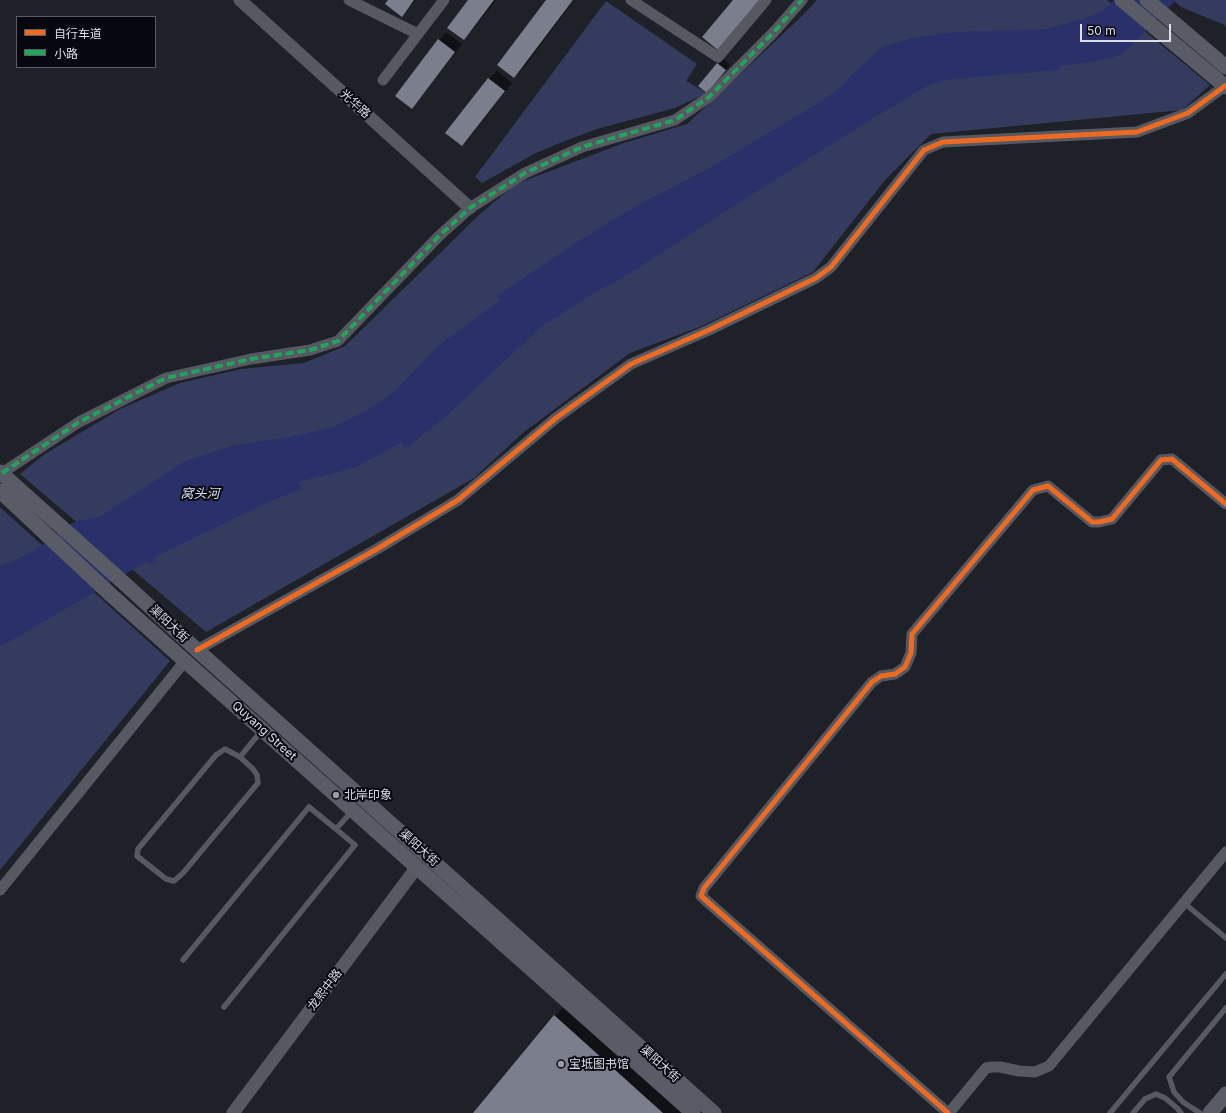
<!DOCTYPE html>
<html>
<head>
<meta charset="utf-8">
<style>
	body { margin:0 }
	#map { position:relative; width:1226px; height:1113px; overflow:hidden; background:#1f2128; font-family:Inter,"Noto Sans SC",sans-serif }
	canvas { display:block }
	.legend { position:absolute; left:16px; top:16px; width:140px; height:52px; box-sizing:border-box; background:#07080f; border:1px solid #5c5e66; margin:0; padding:5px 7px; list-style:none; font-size:12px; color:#dcdfe9 }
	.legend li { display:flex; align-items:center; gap:8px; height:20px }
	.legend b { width:20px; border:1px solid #5c5e66 }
	.scale { position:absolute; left:1080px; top:24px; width:91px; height:18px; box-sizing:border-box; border:2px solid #dcdfe9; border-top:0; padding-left:5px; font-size:12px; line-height:14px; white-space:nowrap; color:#dcdfe9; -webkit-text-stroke:3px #07080f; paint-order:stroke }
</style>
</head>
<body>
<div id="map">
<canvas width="1226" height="1113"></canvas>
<ul class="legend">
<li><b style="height:5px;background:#ed6a23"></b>自行车道</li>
<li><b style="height:5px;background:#20a55d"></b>小路</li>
</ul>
<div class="scale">50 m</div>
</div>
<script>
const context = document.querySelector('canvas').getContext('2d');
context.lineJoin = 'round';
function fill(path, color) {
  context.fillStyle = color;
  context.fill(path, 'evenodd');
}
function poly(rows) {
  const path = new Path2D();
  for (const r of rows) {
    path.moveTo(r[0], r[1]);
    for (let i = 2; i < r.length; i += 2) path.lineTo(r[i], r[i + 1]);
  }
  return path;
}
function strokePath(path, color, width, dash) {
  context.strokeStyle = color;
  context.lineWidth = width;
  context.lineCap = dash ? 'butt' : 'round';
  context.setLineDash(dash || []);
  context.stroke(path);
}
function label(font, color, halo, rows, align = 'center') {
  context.font = font + ' Inter,"Noto Sans SC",sans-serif';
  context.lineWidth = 4;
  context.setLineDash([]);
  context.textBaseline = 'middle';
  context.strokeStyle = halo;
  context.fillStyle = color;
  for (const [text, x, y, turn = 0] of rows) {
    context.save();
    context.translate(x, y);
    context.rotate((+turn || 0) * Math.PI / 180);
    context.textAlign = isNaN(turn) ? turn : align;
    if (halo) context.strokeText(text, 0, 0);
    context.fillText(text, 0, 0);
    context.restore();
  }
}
const green = poly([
	[817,0,1107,0,1210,85,1182,110,931,134,885,180,813,272,702,326,630,353,524,432,474,478,206,632,20,474,45,454,120,409,180,383,241,369,304,363,345,346,481,213,516,184,624,143,687,124,801,17],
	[1173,0,1226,0,1226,28,1225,25,1181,7],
	[606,1,697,64,686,81,707,93,675,108,597,129,565,141,536,153,482,183,475,177],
	[0,507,170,661,0,870]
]);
const water = poly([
	[1114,0,1176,0,1130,47,1122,54,1111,58,1091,62,1060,66,1060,70,952,79,929,85,880,114,751,195,621,279,597,291,541,327,444,418,405,449,402,442,354,468,298,482,302,489,268,502,155,557,156,562,151,564,146,562,0,647,0,566,12,562,35,550,74,522,101,516,185,461,235,445,290,437,333,427,366,411,395,391,439,345,500,300,497,296,577,242,638,205,708,169,822,101,847,82,846,80,882,47,894,43,913,38,955,32,1046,29,1080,20,1101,12]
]);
const shadow = poly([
	[390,0,416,0,402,15],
	[469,0,496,0,474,28,464,39],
	[547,0,574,0,525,66,514,77],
	[446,32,462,44,419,100,411,108,439,40],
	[723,59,730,65,712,87,699,86],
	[497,71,512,83,470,137,462,145,447,133,489,79],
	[565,1005,685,1113,474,1113,555,1016]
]);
const building = poly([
	[388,0,414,0,402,17,385,4],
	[468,0,494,0,464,40,447,28],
	[546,0,573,0,514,78,497,65],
	[733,0,762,0,719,51,702,37],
	[438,39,455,52,412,109,395,96],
	[717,63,726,70,707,93,698,86],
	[488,78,505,91,462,146,445,133],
	[554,1015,663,1113,473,1113]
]);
const service = poly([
	[240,757,253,769,257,775,258,783,183,873,174,881,166,879,137,856,138,849,216,755,225,749,240,757,262,730],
	[1184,903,1226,938],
	[183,960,309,807,336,829],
	[224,1007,355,845,336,829,353,810],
	[1110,1113,1226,974],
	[1133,1113,1145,1099,1156,1094,1165,1098,1177,1108,1181,1113],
	[1200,1113,1183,1102,1174,1092,1169,1077,1226,1008]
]);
const minor = poly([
	[349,0,418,34],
	[631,0,718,57,766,0],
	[383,80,444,0],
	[2,473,79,422,166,378,251,359,310,350,338,341,439,236,470,208,525,173,582,147,675,120,709,97,774,32,802,0],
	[197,650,377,549,458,500,556,418,631,364,709,330,816,278,831,267,924,150,943,142,1137,132,1188,113,1225,86],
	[0,890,185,661],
	[948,1113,701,896,704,888,872,682,881,676,895,674,905,667,911,653,912,634,1033,490,1048,486,1092,522,1099,522,1112,519,1161,460,1172,459,1226,504],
	[949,1113,986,1068,992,1067,1000,1067,1019,1071,1035,1072,1049,1066,1226,852]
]);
const tertiary = poly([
	[240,0,470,208],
	[233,1113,417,867]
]);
const secondary = poly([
	[1122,0,1226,87],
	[1147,0,1226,67],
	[0,472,124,583,197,650,714,1113],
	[0,491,111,595,185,661,693,1113],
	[1210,1113,1226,1094]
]);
const quiet = poly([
	[2,473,79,422,166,378,251,359,310,350,338,341,439,236,470,208,525,173,582,147,675,120,709,97,774,32,802,0]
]);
const cycleway = poly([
	[197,650,377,549,458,500,556,418,631,364,709,330,816,278,831,267,924,150,943,142,1137,132,1188,113,1225,86],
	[948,1113,701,896,704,888,872,682,881,676,895,674,905,667,911,653,912,634,1033,490,1048,486,1092,522,1099,522,1112,519,1161,460,1172,459,1226,504]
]);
const markers = [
	[336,795,4,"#9a9ca5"],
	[561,1064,4,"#9a9ca5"]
];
const streetNames = [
	["光华路",355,104,42],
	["渠阳大街",169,624,43],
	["Quyang Street",264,731,42],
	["渠阳大街",419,848,42],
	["龙熙中路",325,990,-53],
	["渠阳大街",660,1064,42]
];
const poiNames = [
	["北岸印象",344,795],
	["宝坻图书馆",569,1064]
];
const waterNames = [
	["窝头河",200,494]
];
fill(green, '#343b5f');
fill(water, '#2a316a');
fill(shadow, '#0007');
fill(building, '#7a7e8d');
strokePath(service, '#565862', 5.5);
strokePath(minor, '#565862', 11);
strokePath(tertiary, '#565862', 13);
strokePath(secondary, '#595c66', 15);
strokePath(quiet, '#20a55d', 4, [8, 4]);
strokePath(cycleway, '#ed6a23', 5);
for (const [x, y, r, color] of markers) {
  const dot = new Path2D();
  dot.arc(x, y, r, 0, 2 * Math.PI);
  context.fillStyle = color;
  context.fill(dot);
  strokePath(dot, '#07080f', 1.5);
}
label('12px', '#dcdfe9', '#07080f', streetNames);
label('12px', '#dcdfe9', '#07080f', poiNames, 'left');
label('italic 13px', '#dce2f5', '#07080f', waterNames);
</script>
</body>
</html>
